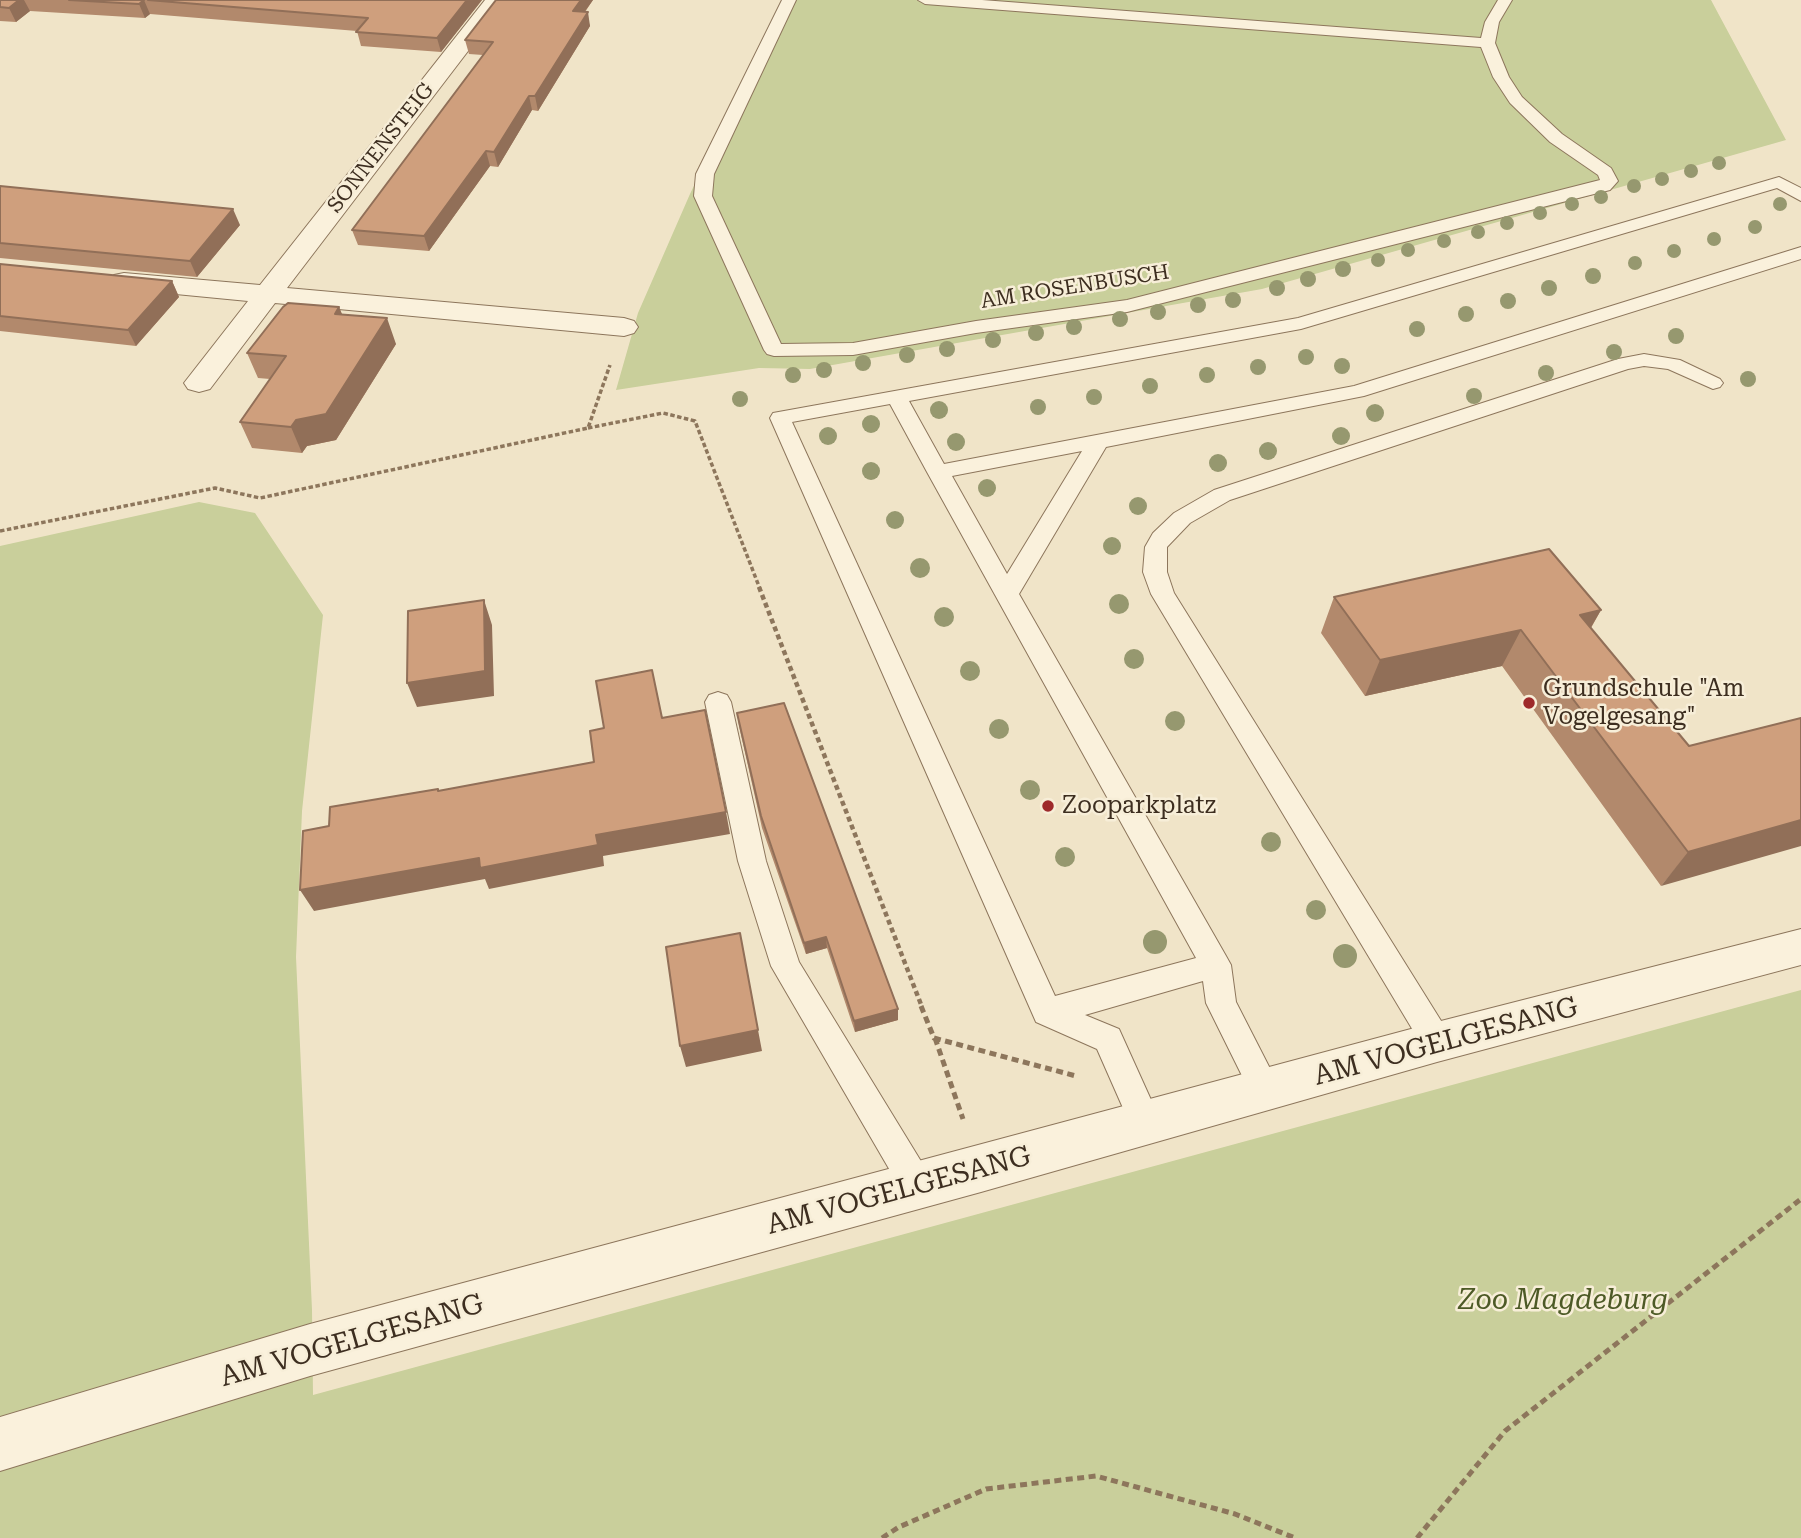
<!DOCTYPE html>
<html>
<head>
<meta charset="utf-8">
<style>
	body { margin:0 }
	canvas { display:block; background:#f0e4c8 }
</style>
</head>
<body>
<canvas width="1801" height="1538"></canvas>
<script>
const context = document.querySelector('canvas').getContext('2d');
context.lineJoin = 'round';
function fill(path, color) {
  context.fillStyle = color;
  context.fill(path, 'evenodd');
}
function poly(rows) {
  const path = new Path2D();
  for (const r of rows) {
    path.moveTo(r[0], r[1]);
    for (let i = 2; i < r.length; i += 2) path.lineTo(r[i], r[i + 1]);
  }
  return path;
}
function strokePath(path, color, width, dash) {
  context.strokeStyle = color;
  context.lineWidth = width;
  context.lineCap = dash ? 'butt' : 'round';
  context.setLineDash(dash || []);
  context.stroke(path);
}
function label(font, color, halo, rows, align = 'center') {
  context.font = font + ' "Roboto Serif",serif';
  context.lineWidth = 5;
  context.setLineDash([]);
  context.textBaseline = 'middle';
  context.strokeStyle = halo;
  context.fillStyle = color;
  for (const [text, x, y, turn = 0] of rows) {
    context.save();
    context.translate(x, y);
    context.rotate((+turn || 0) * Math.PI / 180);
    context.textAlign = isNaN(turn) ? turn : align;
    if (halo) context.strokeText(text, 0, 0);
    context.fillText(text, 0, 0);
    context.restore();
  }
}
const green = poly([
	[784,0,1711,0,1786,140,1262,289,810,369,759,368,616,390,638,313,690,194],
	[199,502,255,513,323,615,302,811,296,957,312,1310,313,1395,1801,990,1801,1538,0,1538,0,546]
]);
const pathFar2 = poly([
	[588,428,663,413,695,421,760,589],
	[0,531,215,488,260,498,588,428,610,365]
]);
const pathFar1 = poly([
	[759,587,922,1007]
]);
const path = poly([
	[921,1006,934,1038,1076,1076],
	[935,1038,963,1119],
	[882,1538,899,1527,986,1489,1096,1476,1235,1514,1295,1538],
	[1417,1538,1505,1431,1801,1199]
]);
const service = poly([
	[782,0,796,0,714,174,712,196,781,344,853,343,976,321,1127,300,1600,180,1598,175,1550,142,1510,103,1493,77,1481,47,925,4,918,0,982,0,1481,38,1485,22,1498,0,1512,0,1499,22,1495,43,1509,77,1522,97,1562,134,1611,168,1618,181,1610,190,1127,312,976,333,853,355,774,356,767,354,764,350,694,196,696,174,782,0],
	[1779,177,1801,188,1801,201,1777,188,1301,329,909,401,944,464,1354,386,1801,247,1801,259,1364,396,1106,447,1019,594,1226,956,1231,965,1236,1002,1282,1092,1277,1102,1266,1107,1255,1102,1206,1003,1203,981,1085,1015,1119,1029,1161,1122,1156,1133,1145,1137,1134,1133,1097,1049,1036,1022,770,418,773,413,1298,318,1779,177],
	[890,404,927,472,1196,958,1055,996,792,422,890,404],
	[1082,451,1007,574,952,476,1082,451],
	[1644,354,1680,360,1720,379,1723,383,1720,387,1713,389,1668,369,1644,366,1628,369,1230,500,1190,523,1167,547,1167,572,1174,593,1448,1032,1452,1042,1448,1052,1437,1056,1426,1052,1151,594,1143,572,1145,547,1153,533,1174,513,1214,490,1618,359,1644,354],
	[718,692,727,695,731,702,766,861,799,962,930,1176,934,1187,930,1198,918,1203,906,1198,771,966,738,861,705,702,709,695,718,692]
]);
const minor = poly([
	[485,0,507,0,287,288,624,318,634,321,638,327,634,333,624,336,275,303,210,389,199,392,188,389,184,383,248,301,124,289,114,287,110,281,114,275,124,273,260,285,485,0],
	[1801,929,1801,965,1437,1062,981,1192,310,1376,0,1471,0,1417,310,1324,1437,1022,1801,929]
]);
const trees = [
	[1719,163,7],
	[1691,171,7],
	[1662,179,7],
	[1634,186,7],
	[1601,197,7],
	[1572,204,7],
	[1780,204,7],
	[1540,213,7],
	[1507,223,7],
	[1755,227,7],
	[1478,232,7],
	[1714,239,7],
	[1444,241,7],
	[1408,250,7],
	[1674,251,7],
	[1378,260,7],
	[1635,263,7],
	[1343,269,8],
	[1593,276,8],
	[1308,279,8],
	[1277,288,8],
	[1549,288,8],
	[1233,300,8],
	[1508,301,8],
	[1198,305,8],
	[1158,312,8],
	[1466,314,8],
	[1120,319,8],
	[1074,327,8],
	[1417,329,8],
	[1036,333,8],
	[1676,336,8],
	[993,340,8],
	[947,349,8],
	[1614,352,8],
	[907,355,8],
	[1306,357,8],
	[863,363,8],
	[1342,366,8],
	[1258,367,8],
	[824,370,8],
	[1546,373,8],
	[793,375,8],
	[1207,375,8],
	[1748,379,8],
	[1150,386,8],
	[1474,396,8],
	[1094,397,8],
	[740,399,8],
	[1038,407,8],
	[939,410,9],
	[1375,413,9],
	[871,424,9],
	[828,436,9],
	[1341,436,9],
	[956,442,9],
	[1268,451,9],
	[1218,463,9],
	[871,471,9],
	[987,488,9],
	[1138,506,9],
	[895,520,9],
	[1112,546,9],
	[920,568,10],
	[1119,604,10],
	[944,617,10],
	[1134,659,10],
	[970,671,10],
	[1175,721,10],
	[999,729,10],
	[1030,790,10],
	[1271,842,10],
	[1065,857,10],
	[1316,910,10],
	[1155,942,12],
	[1345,956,12]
];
const wall = poly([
	[0,0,482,0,441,52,361,46,357,31,150,14,145,18,30,11,16,22,0,21],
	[496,0,593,0,585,12,590,26,538,111,532,110,498,167,490,166,429,251,358,245,352,230,483,55,469,54,465,40],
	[0,186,240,225,197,277,0,258],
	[0,264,172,281,179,297,136,346,0,331],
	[339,307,342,314,396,344,336,440,307,446,302,453,252,448,240,422,270,379,258,378,247,353],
	[1334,597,1601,610,1591,628,1689,746,1801,718,1661,886,1502,666,1365,696,1321,633],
	[737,713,898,1009,898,1020,855,1032,827,948,806,954,762,828,739,726]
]);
const shadedWall = poly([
	[19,0,24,0,30,11,16,22,9,8],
	[144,0,150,14,145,18,139,4],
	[467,0,482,0,441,52,437,38],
	[581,0,593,0,575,25,573,11],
	[588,12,590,26,538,111,535,96],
	[529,96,532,110,498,167,494,152],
	[486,151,490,166,429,251,424,236],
	[233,209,240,225,197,277,190,261],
	[172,281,179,297,136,346,128,330],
	[339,307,349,332,335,314],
	[387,318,396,344,336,440,307,446,302,453,291,427,296,420],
	[484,600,492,625,494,696,417,707,407,683],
	[1601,610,1580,646,1580,615],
	[1521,630,1502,666,1365,696,1380,660],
	[726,812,730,834,603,856,604,866,489,889,485,879,314,911,300,890,596,835],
	[1801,820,1801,846,1661,886,1688,852],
	[826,937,827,948,806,954,804,943],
	[898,1009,898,1020,855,1032,854,1021],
	[758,1030,762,1051,686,1067,680,1046]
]);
const building = poly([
	[0,0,19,0,9,8,0,7,0,0],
	[69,0,144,0,139,4,69,0],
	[148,0,467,0,437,38,356,32,368,18,148,0],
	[496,0,581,0,573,11,588,12,535,96,529,96,494,152,486,151,424,236,352,230,493,42,465,40,496,0],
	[0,186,233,209,190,261,0,243,0,186],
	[0,264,172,281,128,330,0,316,0,264],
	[288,303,339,307,335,314,387,318,326,414,296,420,291,427,240,422,286,356,247,353,283,307,288,303],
	[1549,549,1601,610,1580,615,1689,746,1801,718,1801,820,1688,852,1521,630,1380,660,1334,597,1549,549],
	[484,600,485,671,407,683,408,611,484,600],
	[652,670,662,718,705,710,726,812,596,835,598,845,480,868,479,858,300,890,303,831,329,826,330,807,438,789,438,791,594,762,590,731,604,728,596,681,652,670],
	[784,703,898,1009,854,1021,826,937,804,943,761,816,737,713,784,703],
	[740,933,758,1030,680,1046,666,947,740,933]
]);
const markers = [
	[1529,703,7,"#9e2a2b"],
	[1048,806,7,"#9e2a2b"]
];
const farStreetnames = [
	["SONNENSTEIG",381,148,-52],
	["AM ROSENBUSCH",1075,287,-9]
];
const poiNames = [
	["Grundschule \"Am",1543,689],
	["Vogelgesang\"",1543,717],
	["Zooparkplatz",1062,806]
];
const nearStreetnames = [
	["AM VOGELGESANG",1446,1042,-15],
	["AM VOGELGESANG",899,1191,-15],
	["AM VOGELGESANG",352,1341,-16]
];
const nearParknames = [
	["Zoo Magdeburg",1563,1301]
];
fill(green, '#c9cf9b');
strokePath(service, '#8d765c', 2);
strokePath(minor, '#8d765c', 2);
strokePath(pathFar2, '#8d765c', 3.5, [4.5, 2.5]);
strokePath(pathFar1, '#8d765c', 4.5, [5, 3.5]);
strokePath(path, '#8d765c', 5, [7, 4.5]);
fill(service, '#faf1dc');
fill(minor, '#faf1dc');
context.fillStyle = '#96986f';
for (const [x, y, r] of trees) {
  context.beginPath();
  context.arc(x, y, r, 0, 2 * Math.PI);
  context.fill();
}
fill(wall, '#b2896c');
fill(shadedWall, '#916f58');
fill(building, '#cf9f7d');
strokePath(building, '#916f58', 2);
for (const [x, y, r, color] of markers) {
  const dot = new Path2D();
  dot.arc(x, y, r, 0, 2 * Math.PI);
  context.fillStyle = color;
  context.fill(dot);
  strokePath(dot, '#f7eed8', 2.5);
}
label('21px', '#3d2e20', '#f7eed8', farStreetnames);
label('24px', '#3d2e20', '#f7eed8', poiNames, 'left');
label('28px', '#3d2e20', '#f7eed8', nearStreetnames);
label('italic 28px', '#4d5a26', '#f7eed8', nearParknames);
</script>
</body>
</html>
